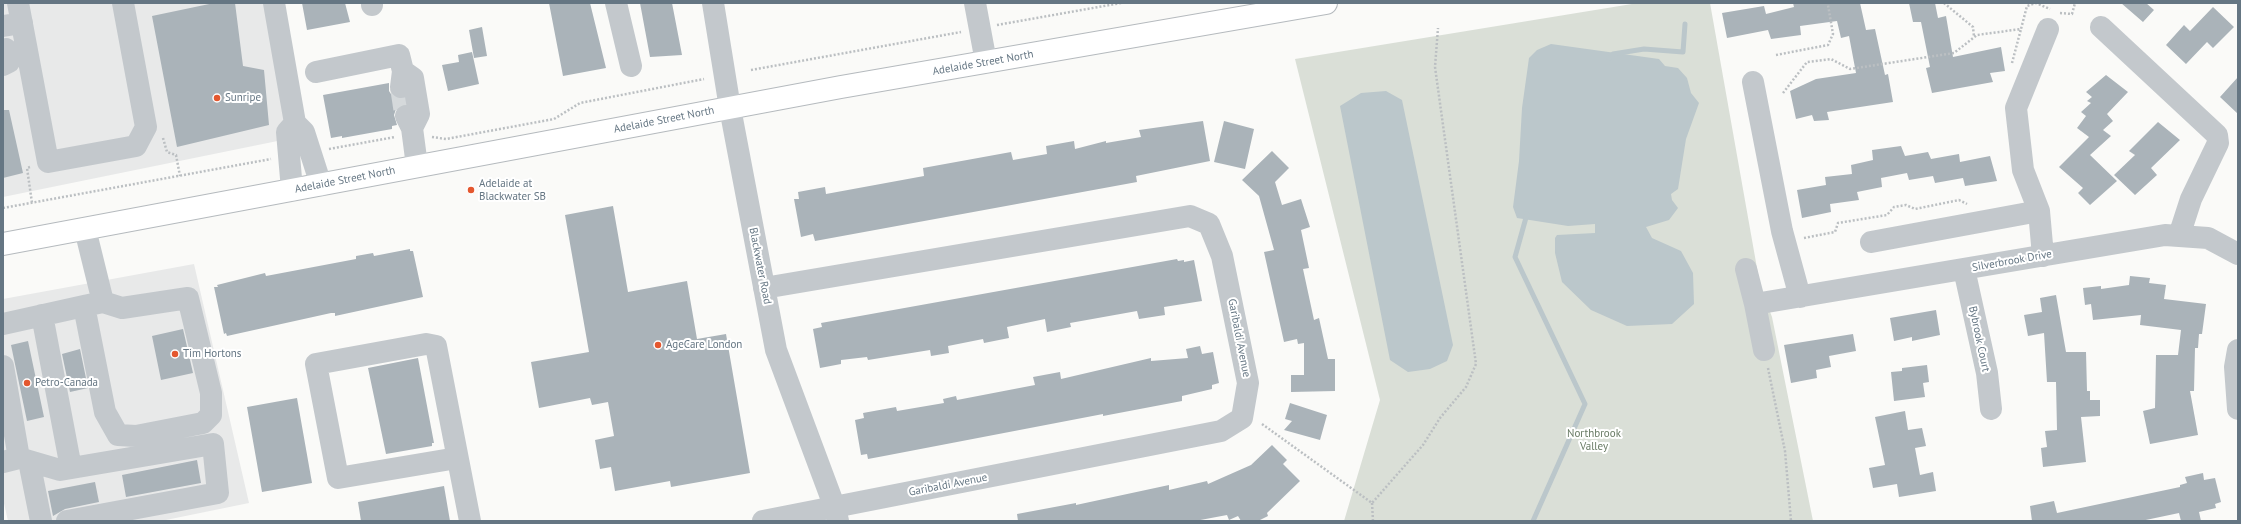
<!DOCTYPE html>
<html>
<head>
<meta charset="utf-8">
<style>
	body { margin:0 }
	#map { position:relative; width:2241px; height:524px; overflow:hidden; background:#fafaf8; font-family:"PT Sans",sans-serif }
	canvas { display:block }
	.frame { position:absolute; inset:0; border:4px solid #657683; pointer-events:none }
</style>
</head>
<body>
<div id="map">
<canvas width="2241" height="524"></canvas>
<div class="frame"></div>
</div>
<script>
const context = document.querySelector('canvas').getContext('2d');
context.lineJoin = 'round';
function fill(path, color) {
  context.fillStyle = color;
  context.fill(path, 'evenodd');
}
function poly(rows) {
  const path = new Path2D();
  for (const r of rows) {
    path.moveTo(r[0], r[1]);
    for (let i = 2; i < r.length; i += 2) path.lineTo(r[i], r[i + 1]);
  }
  return path;
}
function strokePath(path, color, width, dash) {
  context.strokeStyle = color;
  context.lineWidth = width;
  context.lineCap = dash ? 'butt' : 'round';
  context.setLineDash(dash || []);
  context.stroke(path);
}
function label(font, color, halo, rows, align = 'center') {
  context.font = font + ' "PT Sans",sans-serif';
  context.lineWidth = 4;
  context.setLineDash([]);
  context.textBaseline = 'middle';
  context.strokeStyle = halo;
  context.fillStyle = color;
  for (const [text, x, y, turn = 0] of rows) {
    context.save();
    context.translate(x, y);
    context.rotate((+turn || 0) * Math.PI / 180);
    context.textAlign = isNaN(turn) ? turn : align;
    if (halo) context.strokeText(text, 0, 0);
    context.fillText(text, 0, 0);
    context.restore();
  }
}
const built = poly([
	[3,3,275,3,302,136,3,197],
	[194,264,249,503,161,521,8,521,3,499,3,299]
]);
const green = poly([
	[1638,3,1710,3,1760,285,1772,317,1813,521,1344,521,1380,400,1295,59]
]);
const water = poly([
	[1551,44,1659,59,1665,66,1678,68,1687,78,1691,93,1699,103,1686,139,1678,189,1671,194,1672,200,1678,208,1669,220,1646,227,1652,238,1681,251,1693,273,1694,304,1672,324,1627,326,1591,310,1562,282,1555,253,1555,238,1557,235,1595,233,1595,224,1568,226,1517,218,1513,207,1519,161,1522,108,1529,58,1537,50],
	[1386,91,1402,100,1453,345,1447,361,1430,369,1408,372,1390,360,1340,106,1361,93]
]);
const stream = poly([
	[1609,58,1613,54,1644,49,1683,52,1685,24],
	[1527,214,1515,257,1585,404,1533,521]
]);
const building = poly([
	[214,3,235,3,243,66,264,70,269,125,177,147,152,16],
	[302,3,345,3,350,22,307,30],
	[549,3,590,3,606,68,563,76],
	[640,3,672,3,682,55,650,57],
	[1793,3,1860,3,1866,30,1875,29,1885,75,1888,74,1893,102,1827,112,1829,120,1814,121,1812,115,1796,119,1790,91,1816,79,1856,73,1849,36,1841,38,1837,21,1800,26,1801,35,1771,39,1768,30,1727,38,1722,13,1764,6,1766,14,1794,7],
	[1909,3,1935,3,1938,18,1946,16,1953,57,2001,47,2005,71,1990,73,1993,82,1932,93,1926,68,1930,67,1921,22,1913,22],
	[2121,3,2146,3,2154,10,2143,22],
	[2213,7,2234,27,2213,48,2207,42,2186,64,2166,45,2184,25,2190,31],
	[482,27,487,56,474,58,469,30],
	[472,52,479,84,448,91,442,65,459,62,458,55],
	[2106,75,2128,92,2107,114,2113,121,2103,130,2111,136,2090,155,2117,181,2090,205,2078,193,2083,188,2059,167,2089,137,2077,128,2086,116,2081,112,2091,103,2087,101,2092,97,2086,92],
	[2238,77,2238,114,2220,97],
	[389,83,389,91,393,97,404,99,405,104,396,109,394,115,397,125,392,126,392,129,342,138,342,136,331,138,323,95],
	[3,110,9,110,23,173,3,178],
	[1203,121,1210,161,1136,176,1137,182,815,241,813,234,801,237,794,199,799,199,798,192,825,187,826,194,924,176,923,168,1011,152,1013,160,1047,154,1046,146,1074,141,1075,149,1106,141,1106,143,1141,137,1139,130],
	[1224,121,1254,129,1245,169,1214,162],
	[2158,122,2180,140,2151,168,2157,175,2135,195,2114,175,2135,155,2129,151],
	[1901,146,1905,156,1928,152,1931,159,1959,154,1960,162,1990,156,1997,181,1965,186,1963,178,1935,183,1933,176,1909,180,1907,173,1881,178,1882,187,1857,192,1859,200,1830,204,1831,212,1802,218,1797,190,1826,185,1825,177,1852,174,1851,165,1873,160,1872,150],
	[1272,151,1289,168,1275,182,1282,205,1301,199,1310,227,1301,230,1309,268,1303,269,1314,320,1319,318,1328,359,1335,359,1335,391,1291,392,1291,375,1304,375,1304,343,1298,344,1297,339,1284,342,1264,252,1274,250,1259,196,1242,180],
	[613,206,628,292,687,281,697,339,726,334,750,473,671,487,670,481,615,491,611,467,600,469,595,440,614,436,608,402,592,405,590,398,539,408,531,362,589,352,565,215],
	[410,249,410,251,413,251,423,297,335,316,335,313,331,313,227,336,226,333,224,334,214,287,218,287,217,285,265,273,266,276,356,259,356,256,373,253,374,256],
	[1177,259,1178,261,1184,260,1184,262,1194,260,1202,301,1164,307,1165,315,1139,319,1137,311,1070,323,1071,327,1047,332,1045,319,1007,327,1009,338,984,343,983,339,948,346,949,353,931,356,930,350,868,360,867,357,841,360,841,364,820,368,813,329,822,327,821,323],
	[2130,276,2150,278,2149,283,2166,285,2164,299,2206,304,2202,334,2199,334,2198,348,2195,348,2194,391,2190,391,2198,435,2150,444,2143,411,2155,408,2156,355,2178,355,2181,330,2140,325,2141,315,2093,320,2091,304,2085,305,2083,288,2101,286,2101,289,2129,285],
	[2056,295,2066,352,2086,352,2087,391,2090,391,2090,400,2100,400,2100,416,2081,417,2086,462,2043,467,2041,448,2047,447,2045,431,2057,430,2056,382,2047,382,2044,333,2028,336,2024,315,2042,312,2040,298],
	[1936,310,1940,335,1912,341,1912,337,1894,341,1890,318],
	[183,329,193,373,161,380,152,336],
	[1853,334,1856,351,1829,356,1831,367,1816,370,1817,378,1791,383,1784,345],
	[28,341,44,417,27,421,11,345],
	[1200,346,1202,354,1213,352,1219,383,1212,385,1212,389,1182,396,1182,401,1103,416,1103,414,884,456,868,459,867,454,861,455,855,420,864,418,863,413,896,407,897,411,944,403,943,399,956,396,957,400,1035,385,1033,377,1060,372,1061,379,1151,358,1151,361,1188,358,1186,349],
	[80,349,88,388,70,392,62,354],
	[418,358,434,443,432,443,432,446,386,454,368,368],
	[1927,365,1929,382,1923,383,1925,397,1894,401,1891,372,1902,371,1902,368],
	[297,398,312,483,262,492,247,407],
	[1290,403,1327,415,1320,440,1284,430,1292,421,1285,419],
	[1905,411,1908,430,1922,428,1926,446,1915,448,1920,475,1933,472,1936,491,1899,497,1897,484,1873,488,1869,468,1885,465,1875,417],
	[1272,445,1287,460,1283,464,1300,481,1267,513,1268,516,1258,521,1241,521,1238,516,1229,520,1227,515,1195,521,1018,521,1017,514,1076,503,1076,505,1169,485,1169,490,1207,481,1208,484,1251,465],
	[197,460,201,483,126,497,122,475],
	[2203,473,2204,480,2215,478,2221,502,2215,504,2216,508,2199,512,2201,521,2181,521,2179,513,2141,521,2032,521,2030,506,2054,501,2057,513,2180,487,2180,485,2187,483,2185,477],
	[95,482,99,502,65,509,53,516,48,491],
	[444,486,450,521,361,521,358,502]
]);
const minorTunnel = poly([
	[401,87,405,113]
]);
const path = poly([
	[1944,3,1973,27,1974,37],
	[2060,13,2072,14,2075,3],
	[997,25,1121,3],
	[1776,55,1828,45,1833,34,1828,5],
	[2012,63,2021,29],
	[751,70,961,32],
	[1783,93,1807,62,1831,59,1850,69,1954,53,1977,35,2021,29,2027,6,2036,3,2050,9],
	[432,137,446,139,554,119,580,103,704,79],
	[163,138,167,152,176,155,180,176],
	[329,149,395,137],
	[30,167,27,168,32,203],
	[3,208,271,159],
	[1804,238,1835,232,1838,223,1887,215,1894,207,1906,205,1915,209,1959,200,1967,204],
	[1768,368,1785,451,1791,521],
	[1262,424,1372,503,1423,445,1440,418,1466,387,1476,364,1435,67,1438,28],
	[1372,503,1373,521]
]);
const minor = poly([
	[18,3,48,162,136,146,146,127,123,3],
	[274,3,295,123,304,132,321,185],
	[372,3,372,5],
	[616,3,631,66],
	[713,3,730,108,776,350,835,508,838,521],
	[975,3,986,62],
	[3,26,22,23],
	[2101,27,2217,135,2218,143,2191,199,2179,236],
	[3,50,6,49,9,62,3,65],
	[316,72,399,55,403,71],
	[1753,82,1782,231,1800,297],
	[401,87,403,71,413,78,419,114,412,128],
	[406,116,412,128,417,166],
	[292,190,287,132,295,123],
	[2039,211,2023,170,2016,108,2048,29],
	[85,229,103,302],
	[1871,242,2039,211,2043,256],
	[1746,269,1755,304],
	[1964,269,1987,373,1991,409],
	[42,315,71,468],
	[3,324,84,306,103,302,122,308,188,298,211,393,211,415,203,423,136,436,118,435,105,412,84,306],
	[1764,350,1755,304,2165,235,2208,238,2238,254],
	[2238,350,2235,367,2238,409],
	[3,366,19,458],
	[457,458,338,478,316,364,426,344,436,346,470,521],
	[29,461,41,521],
	[3,462,19,458,60,470,213,444,218,493,67,521],
	[763,521,1221,431,1242,418,1248,383,1222,256,1209,224,1190,216,764,288]
]);
const major = poly([
	[3,244,841,87,1326,3]
]);
const markers = [
	[217,98,4,"#e4572e"],
	[471,190,4,"#e4572e"],
	[658,345,4,"#e4572e"],
	[175,354,4,"#e4572e"],
	[27,383,4,"#e4572e"]
];
const streetNames = [
	["Adelaide Street North",983,63,-10],
	["Adelaide Street North",664,120,-11],
	["Adelaide Street North",345,180,-11],
	["Silverbrook Drive",2012,261,-10],
	["Blackwater Road",760,266,79],
	["Garibaldi Avenue",1239,338,79],
	["Bybrook Court",1979,339,78],
	["Garibaldi Avenue",948,485,-11]
];
const poiNames = [
	["Sunripe",225,98],
	["Adelaide at",479,184],
	["Blackwater SB",479,197],
	["AgeCare London",666,345],
	["Tim Hortons",183,354],
	["Petro-Canada",35,383]
];
const parkNames = [
	["Northbrook",1594,434],
	["Valley",1594,447]
];
fill(built, '#e8e9e9');
fill(green, '#dadfd7');
fill(water, '#bbc7cb');
strokePath(stream, '#bbc7cb', 5);
fill(building, '#aab3b9');
strokePath(minorTunnel, '#d5d9db', 22, [22, 11]);
strokePath(major, '#b5babe', 24);
strokePath(path, '#bbbfc2', 2.5, [2, 2]);
strokePath(minor, '#c3c8cc', 22);
strokePath(major, '#fff', 22);
for (const [x, y, r, color] of markers) {
  const dot = new Path2D();
  dot.arc(x, y, r, 0, 2 * Math.PI);
  context.fillStyle = color;
  context.fill(dot);
  strokePath(dot, '#fff', 1.5);
}
label('11px', '#657683', '#fff', streetNames);
label('11px', '#657683', '#fff', poiNames, 'left');
label('11px', '#687a64', '#fff', parkNames);
</script>
</body>
</html>
